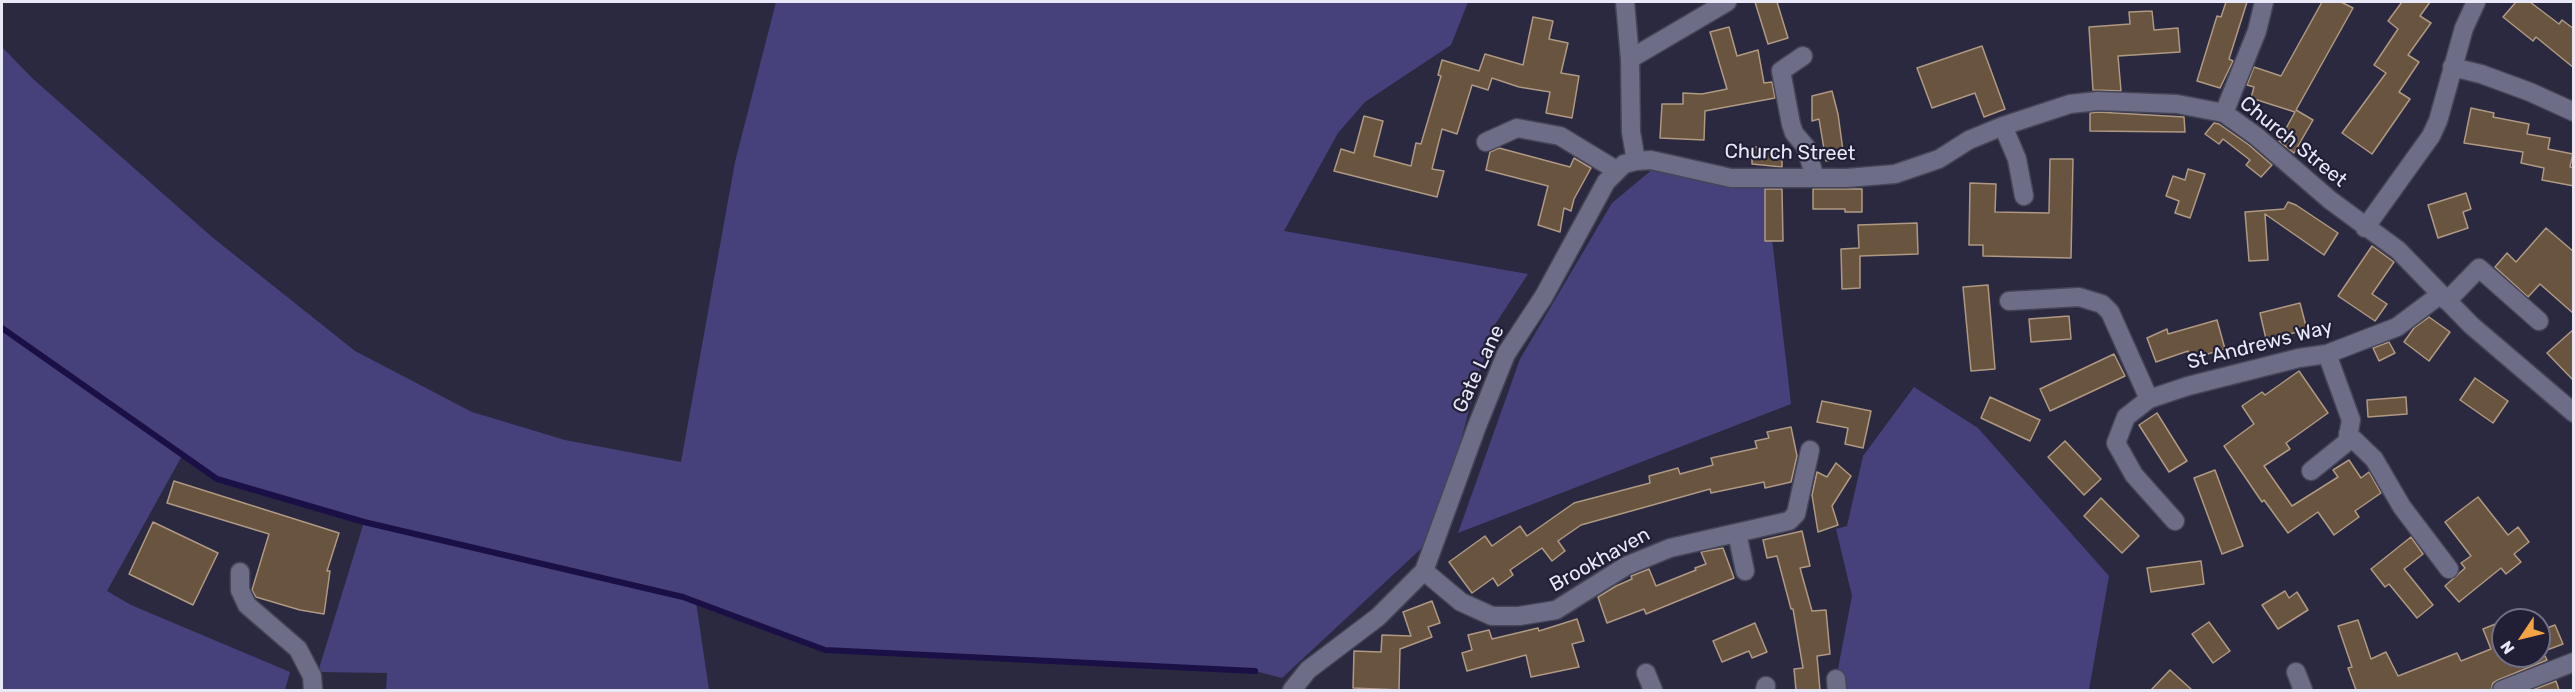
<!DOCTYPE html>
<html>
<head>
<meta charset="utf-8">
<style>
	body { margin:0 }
	#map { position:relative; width:2575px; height:692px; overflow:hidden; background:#2a2940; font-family:Rubik,sans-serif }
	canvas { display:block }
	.frame { position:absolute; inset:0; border:3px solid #e8e8f8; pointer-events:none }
	.north { position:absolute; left:2491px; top:608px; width:60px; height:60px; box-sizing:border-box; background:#201f35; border:2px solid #706f83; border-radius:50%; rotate:235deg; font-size:16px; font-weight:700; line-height:24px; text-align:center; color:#e8e8f8 }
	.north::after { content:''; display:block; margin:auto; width:21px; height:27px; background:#f4a444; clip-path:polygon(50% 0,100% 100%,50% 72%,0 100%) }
</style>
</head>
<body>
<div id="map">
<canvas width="2575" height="692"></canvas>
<div class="frame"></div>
<div class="north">N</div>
</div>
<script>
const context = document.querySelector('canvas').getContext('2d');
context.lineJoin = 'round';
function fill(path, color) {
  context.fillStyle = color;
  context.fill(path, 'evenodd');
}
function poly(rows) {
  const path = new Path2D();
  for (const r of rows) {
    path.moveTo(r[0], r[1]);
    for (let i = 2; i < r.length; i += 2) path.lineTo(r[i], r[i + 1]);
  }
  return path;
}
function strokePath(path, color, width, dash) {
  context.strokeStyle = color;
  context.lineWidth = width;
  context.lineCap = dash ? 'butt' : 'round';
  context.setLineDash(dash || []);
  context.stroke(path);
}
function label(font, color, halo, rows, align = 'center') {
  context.font = font + ' Rubik,sans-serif';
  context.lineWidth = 4.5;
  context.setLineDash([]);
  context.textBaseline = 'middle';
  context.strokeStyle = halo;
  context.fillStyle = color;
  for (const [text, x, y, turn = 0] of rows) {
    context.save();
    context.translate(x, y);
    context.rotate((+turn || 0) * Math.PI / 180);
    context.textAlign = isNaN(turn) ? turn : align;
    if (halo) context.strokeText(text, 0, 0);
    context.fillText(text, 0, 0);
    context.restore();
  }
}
const green = poly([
	[776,2,1468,2,1451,45,1365,102,1338,133,1284,231,1528,274,1494,326,1475,387,1452,475,1424,546,1282,678,1255,671,825,650,696,602,709,690,386,690,387,673,318,672,364,522,217,479,183,454,107,591,131,605,290,672,285,690,2,690,2,47,32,78,212,237,355,351,472,412,565,440,681,462,735,162],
	[1654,168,1766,187,1791,404,1458,533,1520,359,1612,203],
	[1914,387,1978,428,2109,576,2089,690,1837,690,1836,679,1852,596,1836,529,1847,526,1863,456]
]);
const stream = poly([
	[2,328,217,479,364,522,683,597,825,650,1255,671]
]);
const building = poly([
	[1755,2,1777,2,1788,38,1768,44,1755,2],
	[2226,2,2247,2,2229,59,2233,61,2220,88,2197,81,2217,16,2221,17,2226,2],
	[2322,2,2341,2,2353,8,2296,110,2313,120,2294,153,2279,141,2295,112,2251,98,2254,87,2247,85,2254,67,2281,76,2322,2],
	[2402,2,2430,2,2420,16,2431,23,2408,55,2419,62,2399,92,2410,99,2372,154,2342,133,2386,73,2374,65,2398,29,2388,21,2402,2],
	[2516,2,2530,2,2559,24,2562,20,2574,29,2574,68,2536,37,2533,41,2503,17,2516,2],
	[2152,11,2154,30,2178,28,2180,52,2118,56,2121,91,2093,90,2089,27,2130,24,2129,12,2152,11],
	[1533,17,1553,21,1549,39,1568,43,1561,73,1579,76,1572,118,1546,113,1550,92,1519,87,1492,78,1488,90,1472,85,1457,134,1442,129,1432,169,1444,171,1437,197,1334,171,1341,149,1354,153,1364,116,1383,121,1374,156,1411,166,1416,143,1421,144,1441,76,1438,75,1442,60,1479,71,1485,54,1523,65,1533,17],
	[1729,27,1737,56,1758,50,1764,83,1772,82,1775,98,1705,111,1704,140,1660,138,1662,104,1683,104,1683,93,1702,94,1727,89,1710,32,1729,27],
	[1982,46,2005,109,1984,117,1975,93,1932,108,1917,68,1982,46],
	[1832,91,1838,114,1844,158,1826,161,1819,119,1812,121,1812,96,1832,91],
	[2471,108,2494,113,2493,117,2529,124,2527,134,2550,138,2548,149,2573,154,2570,167,2574,168,2574,186,2542,180,2544,168,2521,163,2523,152,2464,143,2471,108],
	[2098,112,2184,117,2185,132,2090,131,2090,113,2098,112],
	[2214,123,2219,124,2249,145,2272,165,2261,177,2246,165,2250,160,2223,139,2219,144,2205,134,2214,123],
	[1752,147,1782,148,1782,167,1752,164,1752,147],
	[1499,148,1570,167,1574,158,1591,168,1574,199,1571,211,1564,208,1560,232,1538,225,1548,186,1486,170,1490,152,1499,148],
	[2050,159,2073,159,2071,258,1983,256,1983,245,1969,245,1970,183,1996,184,1995,212,2049,213,2050,159],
	[2188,169,2205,174,2190,218,2175,213,2179,201,2166,196,2173,176,2185,180,2188,169],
	[1765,189,1782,189,1783,241,1765,241,1765,189],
	[1813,189,1862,189,1862,212,1845,212,1845,209,1813,209,1813,189],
	[2466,193,2471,209,2463,212,2468,228,2438,238,2428,205,2466,193],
	[2288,202,2296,205,2338,233,2324,255,2265,214,2268,260,2249,261,2245,212,2284,209,2288,202],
	[1917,223,1918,254,1860,256,1860,288,1842,289,1841,249,1859,248,1858,225,1917,223],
	[2546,228,2574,252,2574,314,2540,284,2528,297,2495,267,2507,253,2516,262,2546,228],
	[2372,246,2394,262,2372,294,2387,304,2375,321,2338,296,2372,246],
	[1988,285,1995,369,1971,371,1963,287,1988,285],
	[2300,303,2307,330,2266,339,2260,313,2300,303],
	[2069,316,2071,339,2031,342,2029,319,2069,316],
	[2429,317,2450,332,2429,361,2404,342,2414,328,2429,317],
	[2217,320,2225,349,2190,359,2188,351,2156,362,2147,338,2167,329,2168,334,2217,320],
	[2574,329,2574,381,2547,353,2574,329],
	[2389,342,2395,353,2379,361,2373,348,2389,342],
	[2114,354,2125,376,2050,411,2040,389,2114,354],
	[2299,371,2328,413,2286,443,2290,449,2264,466,2292,506,2338,477,2333,470,2349,460,2361,478,2369,472,2381,493,2355,511,2359,517,2334,535,2318,512,2288,533,2264,500,2262,502,2224,446,2254,424,2242,406,2262,392,2265,395,2299,371],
	[2475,378,2508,401,2493,423,2460,400,2475,378],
	[1990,397,2040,420,2030,441,1981,418,1990,397],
	[2406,397,2407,414,2368,417,2367,400,2406,397],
	[1822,401,1871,411,1863,448,1845,444,1848,428,1817,422,1822,401],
	[2157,413,2187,461,2169,472,2139,425,2157,413],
	[1791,427,1797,456,1791,482,1765,488,1764,482,1711,493,1710,489,1581,525,1558,541,1565,551,1552,561,1542,548,1510,570,1513,575,1498,586,1493,578,1472,593,1449,562,1485,536,1492,546,1520,526,1527,536,1574,503,1650,483,1649,476,1678,468,1680,474,1713,465,1711,458,1757,448,1755,441,1769,438,1767,432,1791,427],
	[2065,441,2101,479,2084,495,2048,457,2065,441],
	[1836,463,1851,476,1832,506,1838,525,1818,532,1812,495,1817,472,1827,477,1836,463],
	[2215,470,2243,546,2222,554,2194,478,2215,470],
	[174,481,339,533,327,571,330,571,324,614,300,610,256,597,252,590,269,534,167,503,174,481],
	[2478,497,2508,535,2518,527,2529,542,2514,554,2521,562,2506,574,2501,568,2459,602,2445,586,2465,568,2461,563,2471,556,2445,522,2478,497],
	[2101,498,2139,536,2122,553,2084,516,2101,498],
	[153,522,218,553,193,605,129,574,153,522],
	[1802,531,1810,566,1800,568,1812,611,1826,610,1830,654,1817,656,1820,690,1796,690,1794,669,1803,668,1793,609,1791,609,1777,556,1767,558,1763,540,1802,531],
	[2411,537,2423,554,2404,569,2433,605,2417,618,2389,584,2385,587,2371,569,2411,537],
	[1723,548,1734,578,1646,614,1644,609,1607,623,1598,597,1616,586,1632,579,1631,576,1649,569,1656,586,1696,570,1695,568,1706,564,1701,552,1723,548],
	[2201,561,2204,584,2151,592,2147,568,2201,561],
	[2285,591,2289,598,2297,592,2308,610,2278,629,2262,605,2285,591],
	[1432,601,1440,623,1428,627,1432,637,1400,649,1399,690,1353,688,1354,651,1381,652,1382,635,1411,636,1403,612,1432,601],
	[1577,619,1584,641,1572,644,1579,667,1531,677,1526,655,1467,671,1462,653,1472,650,1468,635,1489,630,1492,639,1538,628,1539,631,1577,619],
	[2358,620,2371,659,2386,652,2398,676,2457,653,2461,661,2491,649,2483,629,2503,621,2503,656,2545,656,2547,660,2498,680,2493,683,2491,690,2356,690,2348,668,2352,667,2338,626,2358,620],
	[2209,622,2230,651,2213,663,2192,634,2209,622],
	[1755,623,1767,652,1752,658,1749,651,1722,662,1713,641,1755,623],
	[2555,625,2563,644,2539,653,2539,631,2555,625],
	[2170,670,2192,690,2151,690,2170,670],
	[2556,681,2559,690,2532,690,2556,681]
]);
const minor = poly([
	[1803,56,1781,71,1791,124,1794,133,1806,147,1815,178],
	[1630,59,1727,2],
	[2452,67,2481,74,2530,92,2574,112],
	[2224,113,2257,31,2264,2],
	[2003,126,2017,159,2024,196],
	[1486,142,1517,128,1560,136,1616,170],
	[1636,161,1651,160,1731,178,1847,178,1895,174,1939,159,1969,140,2003,126,2070,104,2098,101,2177,104,2224,113,2256,136,2330,200,2398,250,2471,325,2574,413],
	[2365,228,2431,136,2438,121,2464,28,2476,2],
	[2009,301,2079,297,2102,304,2110,312,2149,399,2126,417,2116,443,2134,475,2175,521],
	[2447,301,2479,268,2539,321],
	[2149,399,2188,386,2299,358,2327,354,2397,327,2441,294],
	[2348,434,2374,459,2402,507,2449,569],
	[2311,471,2347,442,2351,420,2327,354],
	[1737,533,1745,571],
	[1424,571,1461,602,1492,616,1519,616,1556,610,1626,566,1670,548,1789,521,1796,514,1810,450],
	[240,572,240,590,247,605,298,649,312,676,313,690],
	[2296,672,2303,690],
	[1646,673,1653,690],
	[1836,679,1837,690],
	[1292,690,1308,670,1378,617,1424,571,1477,426,1506,354,1544,296,1606,182,1624,164,1636,161,1631,132,1630,59,1625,2],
	[1765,690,1766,686],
	[2502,690,2574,662]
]);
const streetNames = [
	["Church Street",2293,142,39],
	["Church Street",1790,153,1],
	["St Andrews Way",2260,345,-14],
	["Gate Lane",1479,369,-65],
	["Brookhaven",1600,560,-29]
];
fill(green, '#46417a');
strokePath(stream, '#1b1046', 6);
fill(building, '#68543f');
strokePath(building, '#af9983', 1.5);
strokePath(minor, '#464558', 21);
strokePath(minor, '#6d6d87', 18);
label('20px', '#e8e8f8', '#201f35', streetNames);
</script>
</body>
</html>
